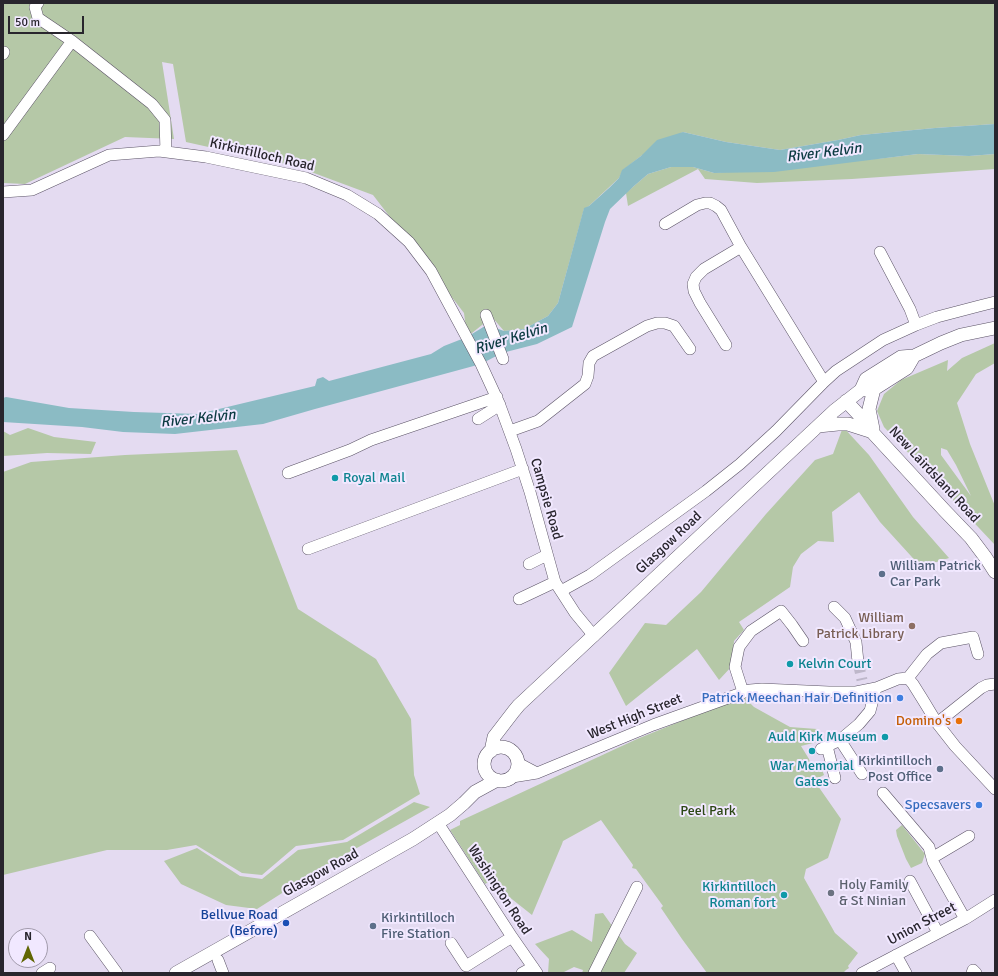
<!DOCTYPE html>
<html>
<head>
<meta charset="utf-8">
<style>
	body { margin:0 }
	#map { position:relative; width:998px; height:976px; overflow:hidden; background:#e4dbf1; font-family:Signika,sans-serif }
	canvas { display:block }
	.frame { position:absolute; inset:0; border:4px solid #28252d; pointer-events:none }
	.north { position:absolute; left:8px; top:928px; width:40px; height:40px; box-sizing:border-box; background:#f1e8ff; border:1px solid #a19aab; border-radius:50%; rotate:0deg; font-size:11px; font-weight:700; line-height:16px; text-align:center; color:#28252d }
	.north::after { content:''; display:block; margin:auto; width:14px; height:18px; background:#616604; clip-path:polygon(50% 0,100% 100%,50% 72%,0 100%) }
	.scale { position:absolute; left:8px; top:16px; width:76px; height:18px; box-sizing:border-box; border:2px solid #28252d; border-top:0; padding-left:5px; font-size:12px; line-height:14px; white-space:nowrap; color:#28252d; -webkit-text-stroke:3px #f1e8ff; paint-order:stroke }
</style>
</head>
<body>
<div id="map">
<canvas width="998" height="976"></canvas>
<div class="frame"></div>
<div class="north">N</div>
<div class="scale">50 m</div>
</div>
<script>
const context = document.querySelector('canvas').getContext('2d');
context.lineJoin = 'round';
function fill(path, color) {
  context.fillStyle = color;
  context.fill(path, 'evenodd');
}
function poly(rows) {
  const path = new Path2D();
  for (const r of rows) {
    if (r.length === 3) {
      path.moveTo(r[0] + r[2], r[1]);
      path.arc(r[0], r[1], r[2], 0, 2 * Math.PI);
      continue;
    }
    path.moveTo(r[0], r[1]);
    for (let i = 2; i < r.length; i += 2) path.lineTo(r[i], r[i + 1]);
  }
  return path;
}
function strokePath(path, color, width, dash) {
  context.strokeStyle = color;
  context.lineWidth = width;
  context.lineCap = dash ? 'butt' : 'round';
  context.setLineDash(dash || []);
  context.stroke(path);
}
function label(font, color, halo, rows, align = 'center') {
  context.font = font + ' Signika,sans-serif';
  context.lineWidth = 4;
  context.setLineDash([]);
  context.textBaseline = 'middle';
  context.strokeStyle = halo;
  context.fillStyle = color;
  for (const [text, x, y, turn = 0] of rows) {
    context.save();
    context.translate(x, y);
    context.rotate((+turn || 0) * Math.PI / 180);
    context.textAlign = isNaN(turn) ? turn : align;
    if (halo) context.strokeText(text, 0, 0);
    context.fillText(text, 0, 0);
    context.restore();
  }
}
const green = poly([
	[3,3,995,3,995,124,935,128,861,135,838,140,780,150,726,142,683,132,641,156,623,170,619,178,589,206,584,209,558,303,548,316,524,329,504,331,492,317,467,337,464,313,373,195,295,166,222,150,186,142,173,64,162,62,174,139,125,137,25,184,3,183],
	[918,154,969,156,995,154,995,169,852,179,757,183,705,179,698,169,628,206,626,193,634,186,648,174,671,167,693,167,714,173,885,158],
	[995,343,995,363,976,374,957,403,970,444,995,506,995,545,884,427,877,411,884,394,901,380,948,360,947,371,962,358],
	[941,448,947,450,956,465,971,496,941,455],
	[843,427,869,455,913,517,949,558,921,567,880,522,859,492,832,512,834,542,818,541,801,554,793,567,790,587,739,622,744,630,734,641,732,666,719,680,697,649,626,706,609,673,645,623,666,625,701,592,766,514,815,460,833,454],
	[28,428,54,437,96,442,91,454,47,453,3,456,3,431,10,435],
	[237,450,298,609,376,659,411,719,414,775,420,794,343,840,296,846,262,875,242,873,196,845,167,850,107,850,3,875,3,472,31,462,125,455],
	[743,696,754,707,790,727,817,729,817,742,801,746,809,759,812,768,820,764,824,775,816,779,818,786,841,819,828,858,806,869,804,878,835,933,858,953,848,966,849,968,846,970,843,973,707,973,682,939,661,908,663,906,636,869,632,868,633,865,601,820,563,841,562,844,532,915,508,896,499,895,490,881,485,884,450,830,460,825,460,821,637,739],
	[414,802,430,807,323,867,257,909,226,905,181,884,164,861,197,848,240,876,262,879,298,850,347,842],
	[902,825,925,854,922,863,911,868,906,859,897,836,896,830],
	[603,913,625,944,637,953,624,973,582,973,583,970,574,967,562,973,548,973,549,959,535,944,572,930,592,942,595,914]
]);
const water = poly([
	[995,124,995,154,969,156,918,154,774,172,714,173,693,167,671,167,648,174,634,186,610,209,605,222,572,327,537,344,502,353,481,364,315,409,263,424,175,434,123,432,82,427,3,422,3,398,6,397,69,408,134,412,198,414,315,386,317,379,323,377,329,381,431,354,444,346,467,337,485,326,493,327,504,331,524,329,548,316,558,303,584,208,589,206,609,188,619,178,622,170,641,156,657,140,683,132,726,142,780,150,838,140,861,135,935,128]
]);
const minorTunnel = poly([
	[858,662,862,680]
]);
const minor = poly([
	[38,3,35,7,38,18,72,41],
	[3,54,4,52],
	[3,135,72,41,152,104,165,120,166,152],
	[3,192,32,190,109,155,159,151,206,157,306,178,347,195,378,214,409,242,431,271,481,364,499,403,516,449,530,492,555,582,575,613,594,636],
	[665,224,697,205,705,203,710,203,716,206,721,210,741,247],
	[486,315,503,359],
	[916,325,937,317,979,306,995,302],
	[726,345,700,303,694,291,693,284,696,277,704,269,741,247,824,382],
	[478,419,500,405],
	[510,431,538,421,585,384,588,376,589,363,593,356,647,326,657,323,665,323,674,326,690,349],
	[288,473,350,450,371,440,497,397],
	[308,549,523,469],
	[529,564,547,555],
	[561,591,590,575,706,491,740,464,776,431,824,382,836,371,883,340,916,325,910,309,880,252],
	[519,599,555,582],
	[834,607,845,618,856,642,858,662],
	[908,678,913,684,923,700,937,723,955,746,995,789],
	[908,678,927,654,941,643,973,637,978,654],
	[743,692,735,667,739,647,751,631,781,611,792,625,803,641],
	[937,723,981,688,987,685,995,684],
	[840,740,862,774],
	[827,746,835,778],
	[821,749,840,740,859,724,870,711,876,688],
	[518,763,537,773],
	[512,777,537,773,653,725,750,690,762,689,829,692,856,692,876,688,898,679,908,678],
	[883,793,929,847,933,862,965,919],
	[438,823,512,937,537,973],
	[932,858,969,836],
	[910,881,938,933],
	[90,936,117,973],
	[451,943,466,966,512,937],
	[896,955,906,973],
	[218,960,223,973],
	[42,973,50,968],
	[522,973,533,967],
	[594,973,637,887],
	[862,973,965,919,995,900],
	[972,973,973,970,976,973]
]);
const major = poly([
	[861,390,874,389,907,368,914,356],
	[846,401,861,417,873,433,945,511,971,538,986,558,995,572],
	[818,426,838,424,848,424,873,432],
	[873,429,869,409,874,389],
	[501,764,17],
	[491,751,494,737,514,711,519,705,834,411,861,390,866,379,901,357,914,356,941,343,961,335,995,328],
	[176,973,413,839,450,815,464,803,475,792,497,780]
]);
const markers = [
	[335,478,4,"#0f9aa8"],
	[882,574,4,"#5c6f8a"],
	[912,626,4,"#8d6e63"],
	[790,664,4,"#0f9aa8"],
	[900,698,4,"#3f7fe0"],
	[959,721,4,"#e8710a"],
	[885,737,4,"#0f9aa8"],
	[812,751,4,"#0f9aa8"],
	[940,769,4,"#5c6f8a"],
	[979,805,4,"#3f7fe0"],
	[831,893,4,"#6b7280"],
	[784,895,4,"#0f9aa8"],
	[286,923,4,"#1a4fb4"],
	[373,926,4,"#5c6f8a"]
];
const streetNames = [
	["Kirkintilloch Road",262,155,13],
	["New Lairdsland Road",934,475,47],
	["Campsie Road",546,499,74],
	["Glasgow Road",669,543,-43],
	["West High Street",635,717,-22],
	["Glasgow Road",321,873,-29],
	["Washington Road",499,890,57],
	["Union Street",922,924,-28]
];
const cultureNames = [
	["Royal Mail",343,478],
	["Kelvin Court",798,664],
	["Auld Kirk Museum",877,737,"right"],
	["War Memorial",812,766,"center"],
	["Gates",812,782,"center"],
	["Kirkintilloch",776,887,"right"],
	["Roman fort",776,903,"right"]
];
const serviceNames = [
	["William Patrick",890,566],
	["Car Park",890,582],
	["Kirkintilloch",932,761,"right"],
	["Post Office",932,777,"right"],
	["Kirkintilloch",381,918],
	["Fire Station",381,934]
];
const educationNames = [
	["William",904,618],
	["Patrick Library",904,634]
];
const shopNames = [
	["Patrick Meechan Hair Definition",892,698],
	["Specsavers",971,805]
];
const foodNames = [
	["Domino's",951,721]
];
const parkNames = [
	["Peel Park",708,811]
];
const worshipNames = [
	["Holy Family",839,885],
	["& St Ninian",839,901]
];
const transitNames = [
	["Bellvue Road",278,915],
	["(Before)",278,931]
];
const waterNames = [
	["River Kelvin",824,153,-7],
	["River Kelvin",511,339,-17],
	["River Kelvin",198,419,-6]
];
fill(green, '#b5c8a7');
fill(water, '#8bbbc4');
strokePath(minorTunnel, '#beb7ca', 11, [11, 5.5]);
strokePath(minor, '#5b5366', 12);
strokePath(major, '#5b5366', 14);
strokePath(minor, '#fff', 11);
strokePath(major, '#fff', 13);
for (const [x, y, r, color] of markers) {
  const dot = new Path2D();
  dot.arc(x, y, r, 0, 2 * Math.PI);
  context.fillStyle = color;
  context.fill(dot);
  strokePath(dot, '#f1e8ff', 1.5);
}
label('14px', '#28252d', '#f1e8ff', streetNames);
label('14px', '#0d838f', '#f1e8ff', cultureNames, 'left');
label('14px', '#4e5e75', '#f1e8ff', serviceNames, 'left');
label('14px', '#785e54', '#f1e8ff', educationNames, 'right');
label('14px', '#366cbe', '#f1e8ff', shopNames, 'right');
label('14px', '#c56008', '#f1e8ff', foodNames, 'right');
label('14px', '#2c4714', '#f1e8ff', parkNames);
label('14px', '#5b616d', '#f1e8ff', worshipNames, 'left');
label('14px', '#164399', '#f1e8ff', transitNames, 'right');
label('italic 15px', '#0c3b42', '#f1e8ff', waterNames);
</script>
</body>
</html>
